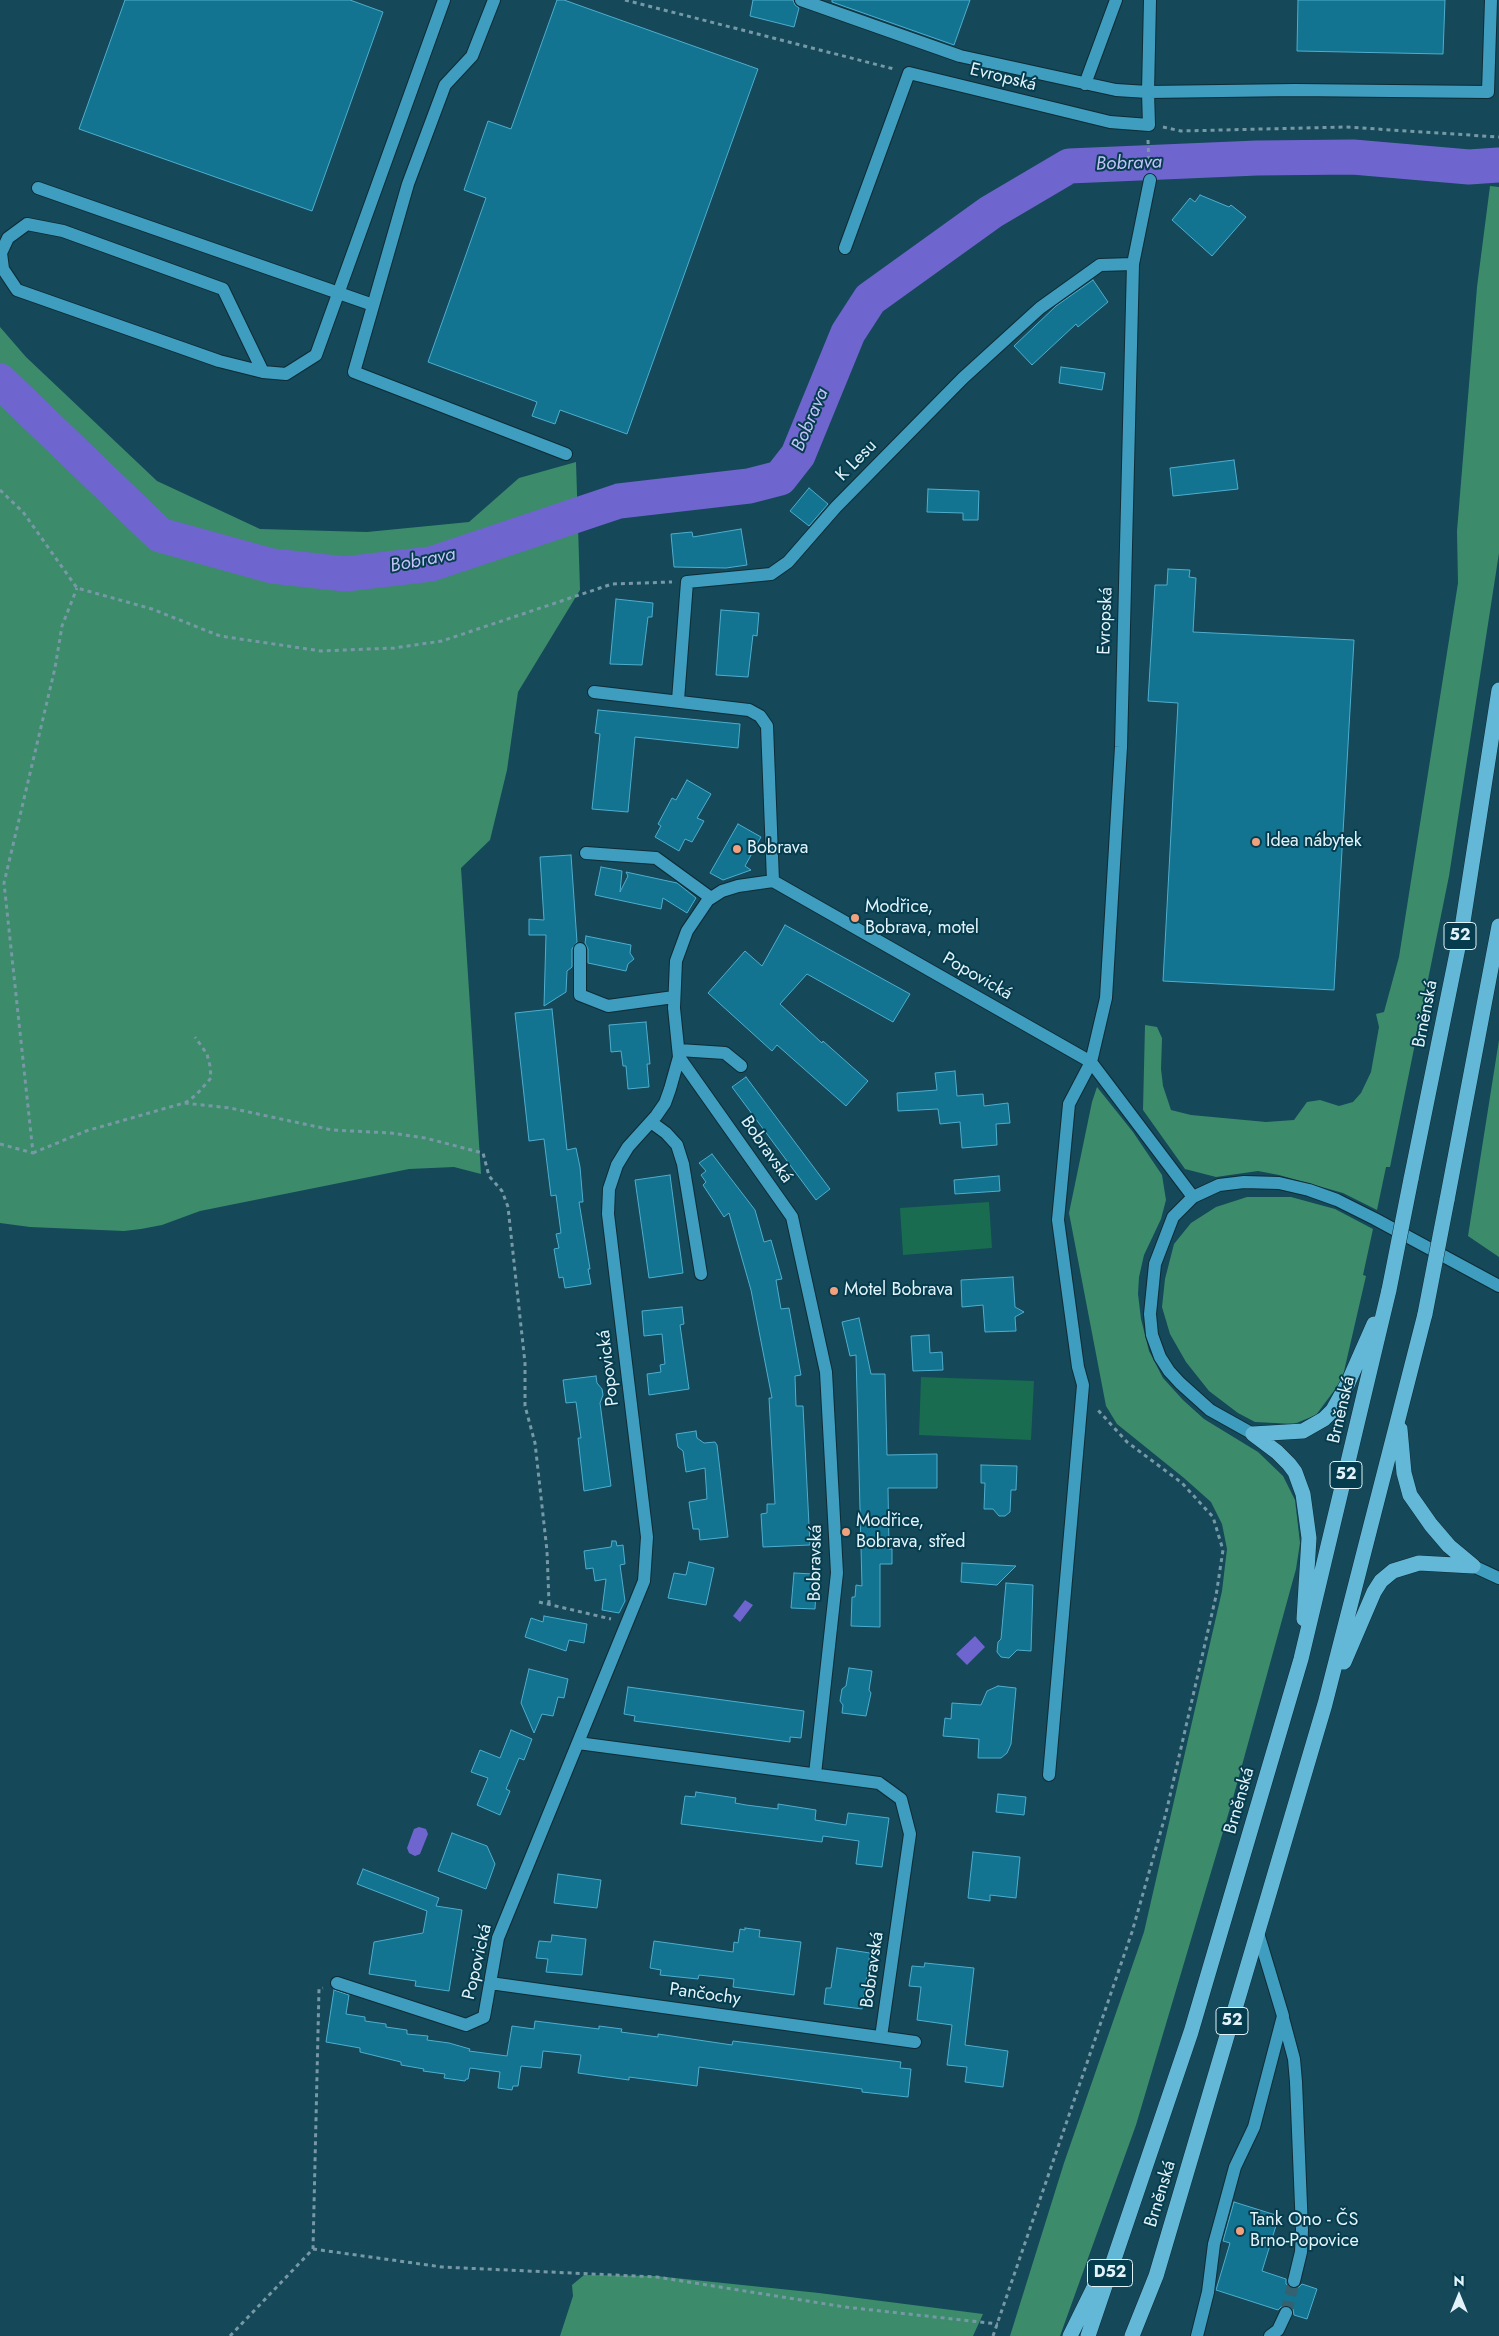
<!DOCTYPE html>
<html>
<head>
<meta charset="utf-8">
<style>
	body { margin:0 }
	#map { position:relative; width:1499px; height:2336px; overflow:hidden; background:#154859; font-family:Jost,sans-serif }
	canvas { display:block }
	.north { position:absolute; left:1434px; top:2271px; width:50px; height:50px; -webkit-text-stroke:4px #063d4e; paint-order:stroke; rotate:0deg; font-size:14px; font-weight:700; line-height:20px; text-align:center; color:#e2f3fa }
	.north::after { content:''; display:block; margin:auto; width:18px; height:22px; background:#e2f3fa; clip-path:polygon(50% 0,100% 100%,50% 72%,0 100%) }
</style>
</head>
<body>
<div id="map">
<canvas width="1499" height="2336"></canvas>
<div class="north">N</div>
</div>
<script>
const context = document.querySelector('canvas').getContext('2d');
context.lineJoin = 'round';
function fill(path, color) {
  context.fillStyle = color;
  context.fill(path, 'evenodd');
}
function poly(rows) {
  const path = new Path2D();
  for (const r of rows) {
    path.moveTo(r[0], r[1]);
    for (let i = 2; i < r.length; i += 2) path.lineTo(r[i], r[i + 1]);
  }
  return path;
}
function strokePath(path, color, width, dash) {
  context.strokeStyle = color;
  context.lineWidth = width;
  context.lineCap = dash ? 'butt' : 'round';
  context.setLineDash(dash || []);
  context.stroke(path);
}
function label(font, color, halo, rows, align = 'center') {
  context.font = font + ' Jost,sans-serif';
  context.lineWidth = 4;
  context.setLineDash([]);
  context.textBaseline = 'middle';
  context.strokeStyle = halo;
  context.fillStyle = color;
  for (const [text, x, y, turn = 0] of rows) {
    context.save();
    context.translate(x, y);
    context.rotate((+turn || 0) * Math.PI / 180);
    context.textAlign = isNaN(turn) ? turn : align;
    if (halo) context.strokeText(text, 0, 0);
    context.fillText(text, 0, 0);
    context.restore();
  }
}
const green = poly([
	[989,1202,992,1248,903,1255,900,1208],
	[921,1377,1034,1381,1031,1440,919,1435]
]);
const forest = poly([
	[1490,186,1499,187,1499,553,1449,876,1390,1167,1386,1167,1377,1210,1343,1193,1279,1175,1258,1171,1216,1177,1185,1169,1143,1110,1145,1025,1157,1027,1162,1038,1161,1069,1163,1086,1171,1110,1191,1115,1266,1122,1294,1120,1307,1102,1320,1100,1339,1106,1353,1102,1361,1093,1371,1072,1379,1027,1376,1014,1384,1012,1399,957,1458,583,1457,531,1477,287],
	[0,327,26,357,157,481,260,529,367,532,469,522,519,478,576,462,580,590,518,692,507,770,490,840,461,868,481,1174,454,1167,409,1169,200,1211,162,1225,141,1229,124,1231,30,1227,0,1223],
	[1499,1040,1499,1257,1468,1236],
	[1097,1087,1133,1132,1162,1175,1166,1200,1161,1219,1144,1255,1139,1277,1138,1294,1141,1319,1149,1351,1163,1378,1183,1400,1204,1419,1258,1452,1283,1476,1295,1500,1300,1543,1296,1569,1233,1798,1136,2125,1060,2336,1010,2336,1064,2163,1144,1932,1222,1591,1227,1549,1222,1524,1211,1502,1184,1478,1117,1424,1106,1406,1069,1213,1092,1102],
	[1247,1197,1291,1197,1335,1209,1373,1229,1363,1275,1366,1276,1342,1380,1316,1415,1294,1424,1255,1422,1238,1413,1209,1391,1186,1362,1170,1334,1162,1307,1165,1279,1174,1244,1191,1223,1216,1207],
	[584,2275,656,2276,819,2293,983,2314,973,2336,560,2336,573,2296,572,2285]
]);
const water = poly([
	[745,1600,753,1605,740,1622,733,1616],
	[975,1636,985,1647,967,1665,956,1654],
	[419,1827,426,1829,428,1834,420,1854,415,1856,409,1853,407,1848,414,1829]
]);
const river = poly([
	[0,381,160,535,272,566,345,574,431,564,619,501,749,486,780,478,798,455,848,333,870,299,991,212,1069,166,1257,158,1353,157,1469,167,1499,165]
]);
const building = poly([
	[125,0,350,0,383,12,312,211,79,129,125,0],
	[557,0,564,0,758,69,627,434,560,410,555,424,532,416,537,402,428,362,486,198,464,190,488,121,511,129,557,0],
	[753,0,793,0,795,5,799,8,794,27,750,16,753,0],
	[832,0,970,0,954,45,832,2,832,0],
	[1298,0,1445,0,1443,54,1297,51,1298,0],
	[1200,195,1229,207,1231,205,1246,217,1212,256,1172,220,1190,198,1195,202,1200,195],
	[1093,280,1108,302,1078,327,1076,324,1032,365,1014,346,1056,306,1093,280],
	[1061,367,1105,373,1102,390,1059,383,1061,367],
	[1234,460,1238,489,1173,496,1170,468,1234,460],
	[809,488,828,504,809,526,790,511,809,488],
	[928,489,979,491,978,520,963,520,963,513,927,512,928,489],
	[741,529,747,565,726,568,674,567,671,534,692,532,693,537,741,529],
	[1168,569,1190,570,1189,577,1196,578,1193,632,1354,640,1334,990,1163,981,1178,703,1148,701,1155,585,1167,585,1168,569],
	[616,599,653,603,652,617,648,617,642,665,610,664,616,599],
	[721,610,759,613,757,636,753,635,748,677,716,675,721,610],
	[598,710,740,724,738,748,635,737,628,812,592,809,600,734,595,733,598,710],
	[687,780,711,794,697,818,704,821,692,842,685,839,679,851,655,837,661,826,658,824,672,798,676,800,687,780],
	[738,824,761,837,745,866,751,870,723,880,710,873,738,824],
	[571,855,577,942,572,949,572,967,567,971,566,992,544,1006,546,935,529,935,529,919,544,920,540,857,571,855],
	[601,867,622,871,620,892,628,876,626,872,677,883,696,898,687,913,663,898,661,909,595,895,601,867],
	[785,925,910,994,893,1022,807,974,780,1004,822,1043,823,1041,868,1081,846,1106,777,1045,772,1051,708,993,745,951,762,966,785,925],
	[586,936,631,945,630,953,634,959,628,964,626,971,588,963,588,949,585,943,586,936],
	[552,1009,567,1150,576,1148,580,1167,583,1202,579,1202,590,1269,588,1269,591,1284,565,1288,563,1277,559,1278,554,1249,559,1248,556,1234,561,1233,556,1195,551,1196,544,1139,529,1141,515,1013,552,1009],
	[646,1022,650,1064,647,1064,649,1087,628,1089,626,1066,623,1066,621,1051,611,1052,609,1025,646,1022],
	[955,1071,957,1096,983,1094,984,1106,1008,1103,1010,1123,996,1124,997,1145,962,1148,960,1122,940,1124,938,1109,898,1111,897,1093,937,1090,935,1073,955,1071],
	[746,1077,830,1189,816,1200,732,1087,746,1077],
	[712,1154,755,1210,764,1242,771,1240,782,1279,776,1280,781,1309,789,1308,801,1375,795,1376,796,1406,803,1406,810,1545,763,1547,761,1514,767,1513,767,1504,775,1504,769,1398,772,1398,751,1290,729,1213,724,1217,703,1185,706,1182,701,1175,706,1171,699,1163,712,1154],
	[670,1175,683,1273,649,1278,635,1180,670,1175],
	[999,1176,1000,1191,955,1194,954,1180,999,1176],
	[1013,1277,1015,1307,1024,1312,1015,1317,1016,1331,985,1332,983,1305,962,1307,961,1280,1013,1277],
	[682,1307,684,1324,680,1325,689,1389,649,1395,647,1374,661,1372,660,1365,665,1364,662,1334,644,1336,642,1311,682,1307],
	[859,1318,871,1374,885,1374,887,1455,937,1454,937,1488,888,1488,889,1549,892,1549,892,1564,880,1564,880,1627,851,1626,852,1597,855,1597,856,1585,862,1586,856,1355,850,1356,842,1322,859,1318],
	[929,1335,930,1353,942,1352,943,1370,913,1371,911,1336,929,1335],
	[596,1376,597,1383,602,1389,603,1395,600,1403,611,1486,584,1491,578,1438,581,1438,576,1402,566,1403,563,1380,596,1376],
	[696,1431,697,1438,704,1443,715,1442,717,1445,728,1537,700,1540,699,1529,693,1529,689,1502,707,1499,705,1468,686,1472,683,1451,678,1447,676,1434,696,1431],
	[981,1465,1017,1466,1016,1490,1011,1490,1010,1512,1005,1516,999,1516,993,1509,984,1509,985,1483,981,1483,981,1465],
	[612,1541,616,1541,617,1546,623,1545,625,1564,620,1565,625,1601,619,1613,602,1610,606,1579,595,1581,593,1568,586,1569,584,1551,611,1547,612,1541],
	[689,1562,714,1568,706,1605,668,1598,674,1573,686,1575,689,1562],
	[962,1563,1016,1566,997,1585,961,1582,962,1563],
	[794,1573,813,1574,812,1590,816,1590,815,1609,791,1608,794,1573],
	[1006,1583,1033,1585,1031,1651,1017,1650,1009,1658,1001,1657,997,1652,998,1642,1001,1639,1006,1583],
	[544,1616,587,1624,584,1643,569,1640,566,1651,525,1637,531,1618,543,1622,544,1616],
	[849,1668,872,1671,869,1690,871,1693,866,1716,842,1713,843,1705,840,1701,842,1689,846,1686,849,1668],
	[529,1669,568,1679,564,1698,558,1697,553,1716,542,1714,534,1733,521,1703,529,1669],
	[998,1686,1016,1688,1011,1744,1007,1753,1001,1758,978,1758,979,1739,943,1736,945,1718,951,1719,952,1703,981,1705,987,1691,998,1686],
	[628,1687,804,1711,801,1738,790,1737,790,1742,634,1721,635,1716,624,1714,628,1687],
	[511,1730,532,1739,524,1760,519,1758,506,1789,510,1791,500,1815,477,1805,488,1778,471,1772,480,1750,500,1758,511,1730],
	[696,1792,736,1798,735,1803,746,1805,778,1809,778,1804,816,1810,815,1820,846,1825,848,1813,889,1818,882,1867,856,1864,859,1841,823,1836,822,1842,681,1824,685,1796,695,1797,696,1792],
	[998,1794,1026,1797,1024,1815,996,1812,998,1794],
	[452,1833,487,1846,495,1864,486,1889,438,1871,452,1833],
	[973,1852,1020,1857,1016,1898,990,1895,990,1901,968,1898,973,1852],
	[363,1869,439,1898,436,1906,462,1910,449,1991,415,1986,416,1981,369,1974,374,1942,423,1933,427,1911,357,1884,363,1869],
	[558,1874,601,1880,597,1908,554,1903,558,1874],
	[745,1928,760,1930,759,1937,801,1942,794,1995,733,1987,734,1979,699,1975,698,1979,660,1975,661,1970,650,1968,654,1941,733,1952,734,1942,738,1943,740,1929,745,1930,745,1928],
	[552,1935,586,1939,582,1975,546,1972,548,1959,536,1958,539,1941,551,1942,552,1935],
	[837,1948,870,1953,862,2009,824,2004,826,1988,831,1988,837,1948],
	[925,1963,974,1968,965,2045,1008,2051,1003,2087,965,2082,967,2067,947,2065,952,2025,917,2020,921,1987,909,1986,912,1966,924,1967,925,1963],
	[334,1990,349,1995,346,2014,365,2017,365,2021,386,2024,386,2027,407,2030,407,2034,428,2036,427,2040,449,2043,470,2049,469,2051,507,2056,512,2026,534,2029,535,2021,599,2029,599,2026,622,2029,621,2032,658,2037,658,2034,732,2045,733,2041,901,2062,900,2068,911,2069,908,2097,862,2092,862,2089,699,2067,697,2086,629,2077,629,2080,578,2073,581,2055,543,2051,541,2068,521,2066,518,2086,513,2086,512,2090,498,2088,500,2072,470,2068,468,2079,466,2079,465,2081,444,2078,445,2074,423,2071,424,2069,401,2065,401,2062,360,2052,360,2048,326,2042,334,1990],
	[1234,2202,1279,2216,1262,2271,1286,2279,1286,2284,1292,2289,1297,2289,1302,2284,1317,2289,1307,2319,1294,2315,1293,2309,1289,2306,1282,2306,1278,2310,1216,2290,1230,2243,1223,2241,1234,2202]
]);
const minorTunnel = poly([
	[1286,2313,1294,2281]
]);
const path = poly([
	[625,0,894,69],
	[1163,127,1181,131,1346,127,1499,137],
	[1148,140,1149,166],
	[0,490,23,512,77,588,152,609,220,636,321,651,394,648,442,641,612,584,672,582],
	[185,1103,196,1095,211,1078,210,1066,207,1054,195,1037],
	[0,1144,33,1153,4,883,55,668,62,626,77,588],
	[33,1153,86,1131,184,1103,230,1108,332,1130,391,1133,425,1138,483,1153,489,1176,502,1191,508,1207,525,1363,525,1406,535,1443,547,1551,549,1603],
	[539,1602,611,1619],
	[313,2249,442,2267,657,2277,845,2307,998,2324],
	[230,2336,313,2249,319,1989,323,1988],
	[993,2336,1132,1932,1166,1813,1216,1596,1223,1550,1213,1517,1182,1483,1127,1442,1097,1409]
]);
const minor = poly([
	[494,0,472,56,445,85,408,184,354,372,566,454],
	[801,0,960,56,1116,90,1148,92,1295,90,1488,92,1491,0],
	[1085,84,1116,0],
	[38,188,373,305],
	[845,248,909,73,1110,122,1149,125,1148,92,1150,0],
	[263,372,223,289,63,231,27,224,8,238,1,253,3,269,17,290,219,361,263,372,286,374,316,355,444,0],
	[594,692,749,710,760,716,767,726,773,881],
	[678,700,687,582,771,574,788,562,836,507,963,378,1040,308,1100,265,1133,264],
	[586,853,656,858,711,898],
	[580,949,580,995,608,1006,674,997],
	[679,1050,725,1053,741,1066],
	[679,1057,792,1217,826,1372,837,1573,815,1774],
	[651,1122,666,1133,677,1145,683,1164,701,1274],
	[1253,1434,1210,1410,1180,1383,1169,1371,1160,1357,1152,1335,1150,1314,1155,1264,1173,1217,1193,1197,1219,1185,1244,1182,1279,1183,1309,1190,1337,1200,1375,1219,1499,1286],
	[1473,1566,1499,1578],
	[578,1743,879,1783,901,1799,910,1834,881,2037],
	[1049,1775,1083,1385,1078,1367,1058,1220,1069,1104,1091,1062,1106,998,1121,747,1133,264,1150,180],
	[337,1983,466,2025,484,2017,498,1938,644,1581,647,1537,608,1214,609,1189,617,1165,628,1147,656,1116,665,1103,670,1089,679,1057,674,1008,676,961,687,931,708,900,722,891,738,886,773,881,1091,1062,1193,1197],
	[490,1983,915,2042],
	[1283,2018,1294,2059,1296,2082,1302,2230,1301,2252,1294,2281],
	[1197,2336,1208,2292,1214,2244,1222,2215,1235,2167,1254,2127,1283,2016,1258,1933],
	[1270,2336,1278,2330,1286,2313]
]);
const highway = poly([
	[1411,1179,1462,928,1499,690],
	[1447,1200,1499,926],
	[1400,1429,1404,1473,1410,1495,1431,1525,1449,1546,1473,1566],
	[1253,1434,1277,1452,1289,1464,1295,1472,1303,1494,1309,1538,1304,1619],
	[1253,1434,1303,1431,1324,1419,1333,1410,1348,1383,1374,1324],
	[1344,1662,1374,1592,1381,1581,1393,1571,1419,1563,1473,1566],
	[1070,2336,1103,2269],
	[1088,2336,1191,2032,1301,1659,1389,1290],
	[1132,2336,1156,2276,1325,1704,1425,1314]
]);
const highwayBridge = poly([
	[1389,1290,1411,1179],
	[1425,1314,1447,1200]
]);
const markers = [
	[1256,842,5,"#f1a17d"],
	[737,849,5,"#f1a17d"],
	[855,918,5,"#f1a17d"],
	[834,1291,5,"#f1a17d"],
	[846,1532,5,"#f1a17d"],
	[1240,2231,5,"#f1a17d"]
];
const shields = [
	[1460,936,32],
	[1346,1475,32],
	[1232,2021,32],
	[1110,2273,45]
];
const shieldNames = [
	["52",1460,936],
	["52",1346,1475],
	["52",1232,2021],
	["D52",1110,2273]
];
const streetNames = [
	["Evropská",1003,78,14],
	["K Lesu",857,461,-46],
	["Evropská",1106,621,-88],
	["Popovická",977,977,30],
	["Brněnská",1426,1014,-79],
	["Bobravská",766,1150,55],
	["Popovická",609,1368,-97],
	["Brněnská",1342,1410,-77],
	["Bobravská",816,1563,-89],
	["Brněnská",1240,1801,-74],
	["Popovická",478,1962,-77],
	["Bobravská",873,1970,-82],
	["Pančochy",705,1995,8],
	["Brněnská",1161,2194,-73]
];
const poiNames = [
	["Idea nábytek",1266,842],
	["Bobrava",747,849],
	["Modřice,",865,908],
	["Bobrava, motel",865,929],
	["Motel Bobrava",844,1291],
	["Modřice,",856,1522],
	["Bobrava, střed",856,1543],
	["Tank Ono - ČS",1250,2221],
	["Brno-Popovice",1250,2242]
];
const waterNames = [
	["Bobrava",1129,164,-2],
	["Bobrava",811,420,-67],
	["Bobrava",423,561,-11]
];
fill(green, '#196c4f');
fill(forest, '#3c8c6c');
fill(water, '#6f65ce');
strokePath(river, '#6f65ce', 35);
fill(building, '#127491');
strokePath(building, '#4fadce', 1);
strokePath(minorTunnel, '#346271', 12, [12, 6]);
strokePath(minor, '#0e2c36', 14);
strokePath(highway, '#0e2c36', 16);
strokePath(path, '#7799a6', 3, [4, 4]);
strokePath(minor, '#3f9ebf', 12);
strokePath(highway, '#63b8d8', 15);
strokePath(highwayBridge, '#0e2c36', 16, []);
strokePath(highwayBridge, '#63b8d8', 15);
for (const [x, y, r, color] of markers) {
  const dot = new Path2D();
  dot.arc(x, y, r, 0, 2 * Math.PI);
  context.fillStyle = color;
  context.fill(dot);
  strokePath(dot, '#063d4e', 2);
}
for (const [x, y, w] of shields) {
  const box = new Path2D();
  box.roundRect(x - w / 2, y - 13.5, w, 27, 4);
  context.fillStyle = '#063d4e';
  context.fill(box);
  strokePath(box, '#e2f3fa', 1);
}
label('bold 16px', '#e2f3fa', null, shieldNames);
label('18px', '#e2f3fa', '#063d4e', streetNames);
label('18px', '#e2f3fa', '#063d4e', poiNames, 'left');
label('italic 19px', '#c3c3f9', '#063d4e', waterNames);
</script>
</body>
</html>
